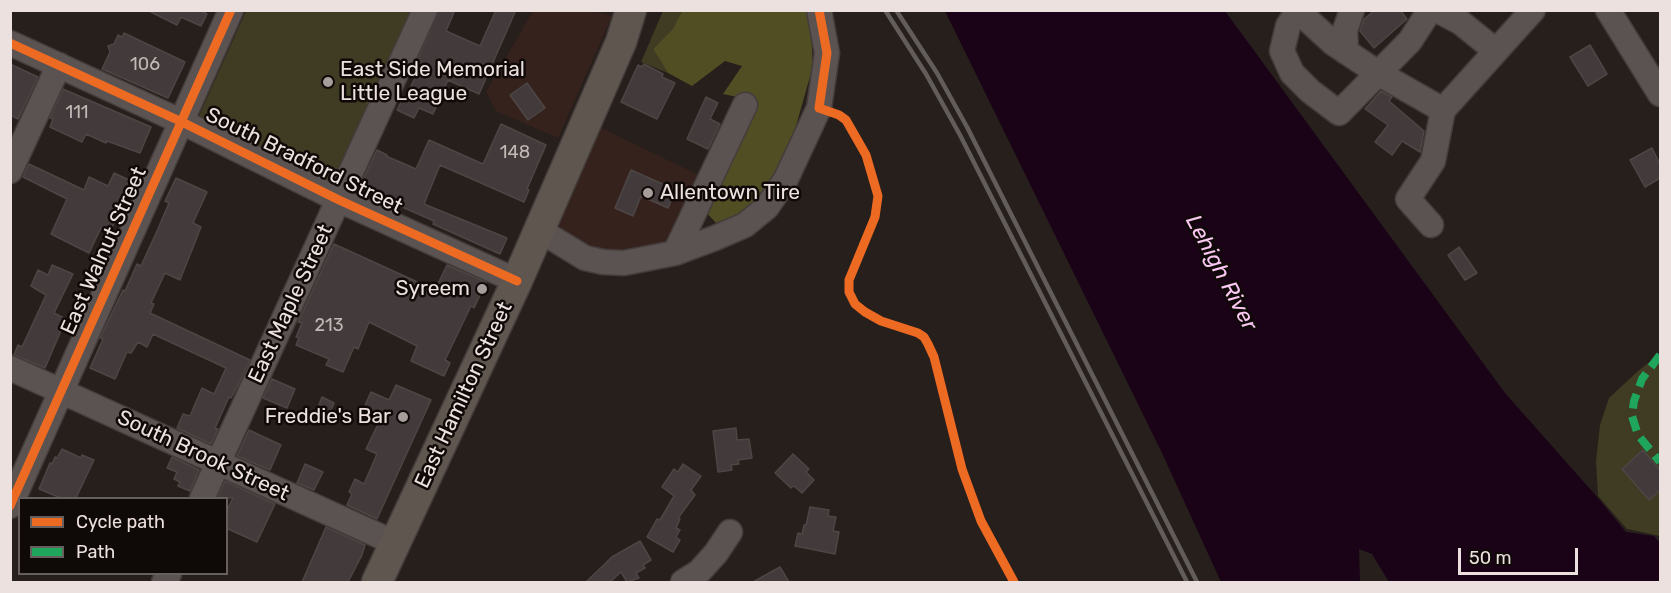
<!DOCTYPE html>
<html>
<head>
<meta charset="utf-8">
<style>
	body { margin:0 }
	#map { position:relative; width:1671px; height:593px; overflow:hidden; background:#271f1c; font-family:Rubik,sans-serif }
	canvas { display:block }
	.frame { position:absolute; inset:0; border:12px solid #ece1de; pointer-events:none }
	.legend { position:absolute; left:18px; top:497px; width:210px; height:78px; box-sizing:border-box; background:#0f0907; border:2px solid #675f5d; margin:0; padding:8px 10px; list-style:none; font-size:18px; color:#ece1de }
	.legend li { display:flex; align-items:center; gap:12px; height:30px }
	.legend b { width:30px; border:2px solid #675f5d }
	.scale { position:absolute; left:1458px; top:548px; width:120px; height:27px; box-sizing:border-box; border:3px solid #ece1de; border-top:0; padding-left:8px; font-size:18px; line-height:21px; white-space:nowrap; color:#ece1de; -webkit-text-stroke:4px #0f0907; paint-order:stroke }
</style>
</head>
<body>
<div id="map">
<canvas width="1671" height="593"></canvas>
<div class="frame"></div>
<ul class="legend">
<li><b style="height:8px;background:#ed6a23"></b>Cycle path</li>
<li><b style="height:8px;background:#20a55d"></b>Path</li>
</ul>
<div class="scale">50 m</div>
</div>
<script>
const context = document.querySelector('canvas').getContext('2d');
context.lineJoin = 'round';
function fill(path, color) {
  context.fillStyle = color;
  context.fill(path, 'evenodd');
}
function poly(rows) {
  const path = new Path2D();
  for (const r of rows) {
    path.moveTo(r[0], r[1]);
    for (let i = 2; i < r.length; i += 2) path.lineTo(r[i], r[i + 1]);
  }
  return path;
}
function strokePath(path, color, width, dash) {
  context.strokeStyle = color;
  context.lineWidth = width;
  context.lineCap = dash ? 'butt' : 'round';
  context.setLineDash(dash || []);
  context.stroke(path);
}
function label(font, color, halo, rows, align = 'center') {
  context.font = font + ' Rubik,sans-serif';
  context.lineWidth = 5;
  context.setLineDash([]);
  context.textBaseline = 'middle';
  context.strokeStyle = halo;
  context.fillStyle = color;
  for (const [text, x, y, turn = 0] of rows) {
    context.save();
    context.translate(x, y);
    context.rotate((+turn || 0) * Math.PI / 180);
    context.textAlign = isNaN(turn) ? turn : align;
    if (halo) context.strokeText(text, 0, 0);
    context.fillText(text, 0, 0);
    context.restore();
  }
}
const built = poly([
	[533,11,593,11,612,16,558,138,496,111,486,92],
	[601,128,705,178,674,242,628,253,595,250,565,234,559,224]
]);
const green = poly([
	[246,11,420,11,335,185,198,118],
	[663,11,682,11,673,30,653,49,668,73,641,62],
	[1660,354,1660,536,1627,529,1598,496,1596,461,1600,425,1609,398,1638,371]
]);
const forest = poly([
	[682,11,807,11,810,16,813,66,794,133,765,193,745,212,716,223,704,210,752,100,723,94,742,66,725,61,692,86,668,73,653,49,673,29]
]);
const water = poly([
	[945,11,1225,11,1505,393,1598,498,1626,532,1654,536,1660,543,1660,582,1389,582,1372,554,1359,549,1360,582,1221,582,1162,453]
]);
const building = poly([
	[147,10,199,10,207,14,201,26,181,17,177,25,147,10],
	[439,10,455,10,446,31,480,46,496,10,516,10,479,94,448,80,433,114,419,108,414,118,397,110,403,98,405,99,420,67,415,65,439,10],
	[1375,10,1400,10,1407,19,1374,48,1360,31,1364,19,1375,10],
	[124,33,185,62,168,98,102,69,110,52,108,46,114,44,118,35,122,37,124,33],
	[1590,45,1607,74,1588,86,1570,57,1590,45],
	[10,64,38,77,18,119,10,115,10,64],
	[644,64,663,74,662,77,675,83,657,119,621,102,638,65,642,67,644,64],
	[527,83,545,108,528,120,510,95,527,83],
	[63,89,151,127,140,153,107,141,106,143,86,134,82,142,50,127,53,119,50,118,63,89],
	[1381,91,1392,97,1389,101,1424,131,1420,152,1402,141,1392,155,1375,142,1388,125,1365,109,1381,91],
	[706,97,718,103,710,119,720,124,708,149,687,139,706,97],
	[501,124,546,145,527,189,529,190,524,202,440,165,424,204,507,238,500,254,433,224,434,221,359,188,377,150,387,155,386,156,416,169,429,140,483,164,501,124],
	[1652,148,1660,164,1660,178,1645,187,1630,160,1652,148],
	[29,164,84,190,89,177,108,186,114,173,129,180,124,193,127,194,110,232,101,228,89,253,51,234,67,199,23,177,29,164],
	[631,170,676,190,668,208,641,196,633,216,615,208,631,170],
	[176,178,207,192,193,223,201,227,180,280,165,273,151,303,154,304,150,313,250,360,237,387,231,398,229,397,215,428,218,429,211,444,177,428,183,414,190,416,202,388,214,394,226,368,153,334,147,347,138,342,131,353,127,352,115,379,90,368,103,339,100,338,123,290,125,291,137,264,141,266,157,231,169,203,165,201,176,178],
	[334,244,435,290,447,265,486,282,474,308,471,306,445,360,450,363,444,376,411,361,417,346,369,322,358,349,354,347,343,372,326,365,329,359,296,345,299,338,296,337,302,323,298,322,334,244],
	[1459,247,1477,273,1465,280,1448,255,1459,247],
	[52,265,73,274,54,313,66,319,45,368,14,355,18,345,22,347,46,295,31,286,38,270,48,275,52,265],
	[272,379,295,389,287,408,263,398,272,379],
	[396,385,431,400,377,519,347,505,352,494,349,492,355,479,364,484,377,454,366,449,380,420,362,412,371,392,389,400,396,385],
	[322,397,334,403,327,420,315,415,322,397],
	[736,428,737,440,749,439,752,458,738,460,739,464,731,465,732,470,718,472,713,431,736,428],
	[249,430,281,445,270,470,237,456,249,430],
	[62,449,81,458,82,455,94,460,76,498,61,498,39,489,50,463,52,464,55,457,57,458,62,449],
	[1643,450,1660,470,1660,490,1649,500,1622,469,1643,450],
	[793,454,809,469,806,472,814,480,802,493,794,486,791,488,775,473,793,454],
	[172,457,199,470,190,491,178,486,180,482,174,479,177,472,167,468,172,457],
	[305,464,323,472,314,490,297,483,305,464],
	[683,464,701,476,691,490,695,495,678,518,680,519,676,528,680,530,676,537,680,540,673,552,647,537,657,519,660,520,674,496,662,487,674,469,678,472,683,464],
	[225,481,275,504,257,542,226,528,226,512,233,498,217,498,225,481],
	[810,507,829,510,828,516,836,517,833,531,839,532,835,554,795,546,798,533,802,534,804,525,806,525,810,507],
	[326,527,365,545,362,555,348,582,302,582,326,527],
	[640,541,651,560,643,565,645,568,636,573,639,578,627,582,621,572,610,582,586,582,612,557,640,541],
	[780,567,789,582,753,582,780,567]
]);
const minor = poly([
	[1298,10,1288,26,1282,51,1292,73,1310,91,1339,113,1410,41,1430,10],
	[1437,10,1460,22,1496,51],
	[1608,10,1660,94],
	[1298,11,1333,43,1378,73,1443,110],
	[10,43,182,122,339,200,517,281],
	[1346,52,1345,30,1352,10],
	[10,171,59,65],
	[1431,225,1408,199,1433,161,1443,110,1533,10],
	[539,230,585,258,603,262,624,263,675,253,715,238,745,225,767,207,786,179,819,108,827,53,819,10],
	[675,253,745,105],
	[10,368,395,543],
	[202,498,425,10],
	[10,506,231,10],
	[164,582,169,574],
	[683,582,699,572,716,553,730,532]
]);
const major = poly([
	[377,582,517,281,621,42,631,10]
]);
const rail = poly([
	[885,10,926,74,960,135,1187,582],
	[896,10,937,73,967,127,1197,582]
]);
const quiet = poly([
	[1660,355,1642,379,1634,401,1632,416,1638,435,1660,462]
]);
const cycleway = poly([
	[819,10,827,53,819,108,839,115,846,120,866,155,878,196,875,217,849,280,849,292,855,304,865,312,881,321,918,333,924,337,928,344,934,357,962,469,981,521,1014,582],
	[10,43,182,122,339,200,517,281],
	[10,506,231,10]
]);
const markers = [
	[328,82,6,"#a79d9a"],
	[648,193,6,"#a79d9a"],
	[482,289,6,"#a79d9a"],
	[403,417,6,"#a79d9a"]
];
const numberNames = [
	["106",145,65],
	["111",77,113],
	["148",515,153],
	["213",329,326]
];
const poiNames = [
	["East Side Memorial",340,70],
	["Little League",340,94],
	["Allentown Tire",660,193],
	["Syreem",470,289,"right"],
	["Freddie's Bar",391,417,"right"]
];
const streetNames = [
	["South Bradford Street",304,161,26],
	["East Walnut Street",104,251,-66],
	["East Maple Street",291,304,-65],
	["East Hamilton Street",464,395,-65],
	["South Brook Street",203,456,25]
];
const waterNames = [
	["Lehigh River",1221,273,62]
];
fill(built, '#36221c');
fill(green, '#3f3c23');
fill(forest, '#524e23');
fill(water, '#1a0317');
fill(building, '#433b3b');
strokePath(building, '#4d4645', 1.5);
strokePath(minor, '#433c3b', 27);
strokePath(major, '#433c3b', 33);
strokePath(minor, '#5a5351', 24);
strokePath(major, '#605650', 30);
strokePath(rail, '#625c5b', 4.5);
strokePath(quiet, '#20a55d', 8, [15, 8]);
strokePath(cycleway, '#ed6a23', 9);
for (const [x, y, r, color] of markers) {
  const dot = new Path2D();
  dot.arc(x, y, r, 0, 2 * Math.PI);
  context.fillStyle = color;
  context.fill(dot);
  strokePath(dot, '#0f0907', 2);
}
label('18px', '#c2b8b5', null, numberNames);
label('21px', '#ece1de', '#0f0907', poiNames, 'left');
label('21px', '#ece1de', '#0f0907', streetNames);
label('italic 22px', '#fbc8f3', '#0f0907', waterNames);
</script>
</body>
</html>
